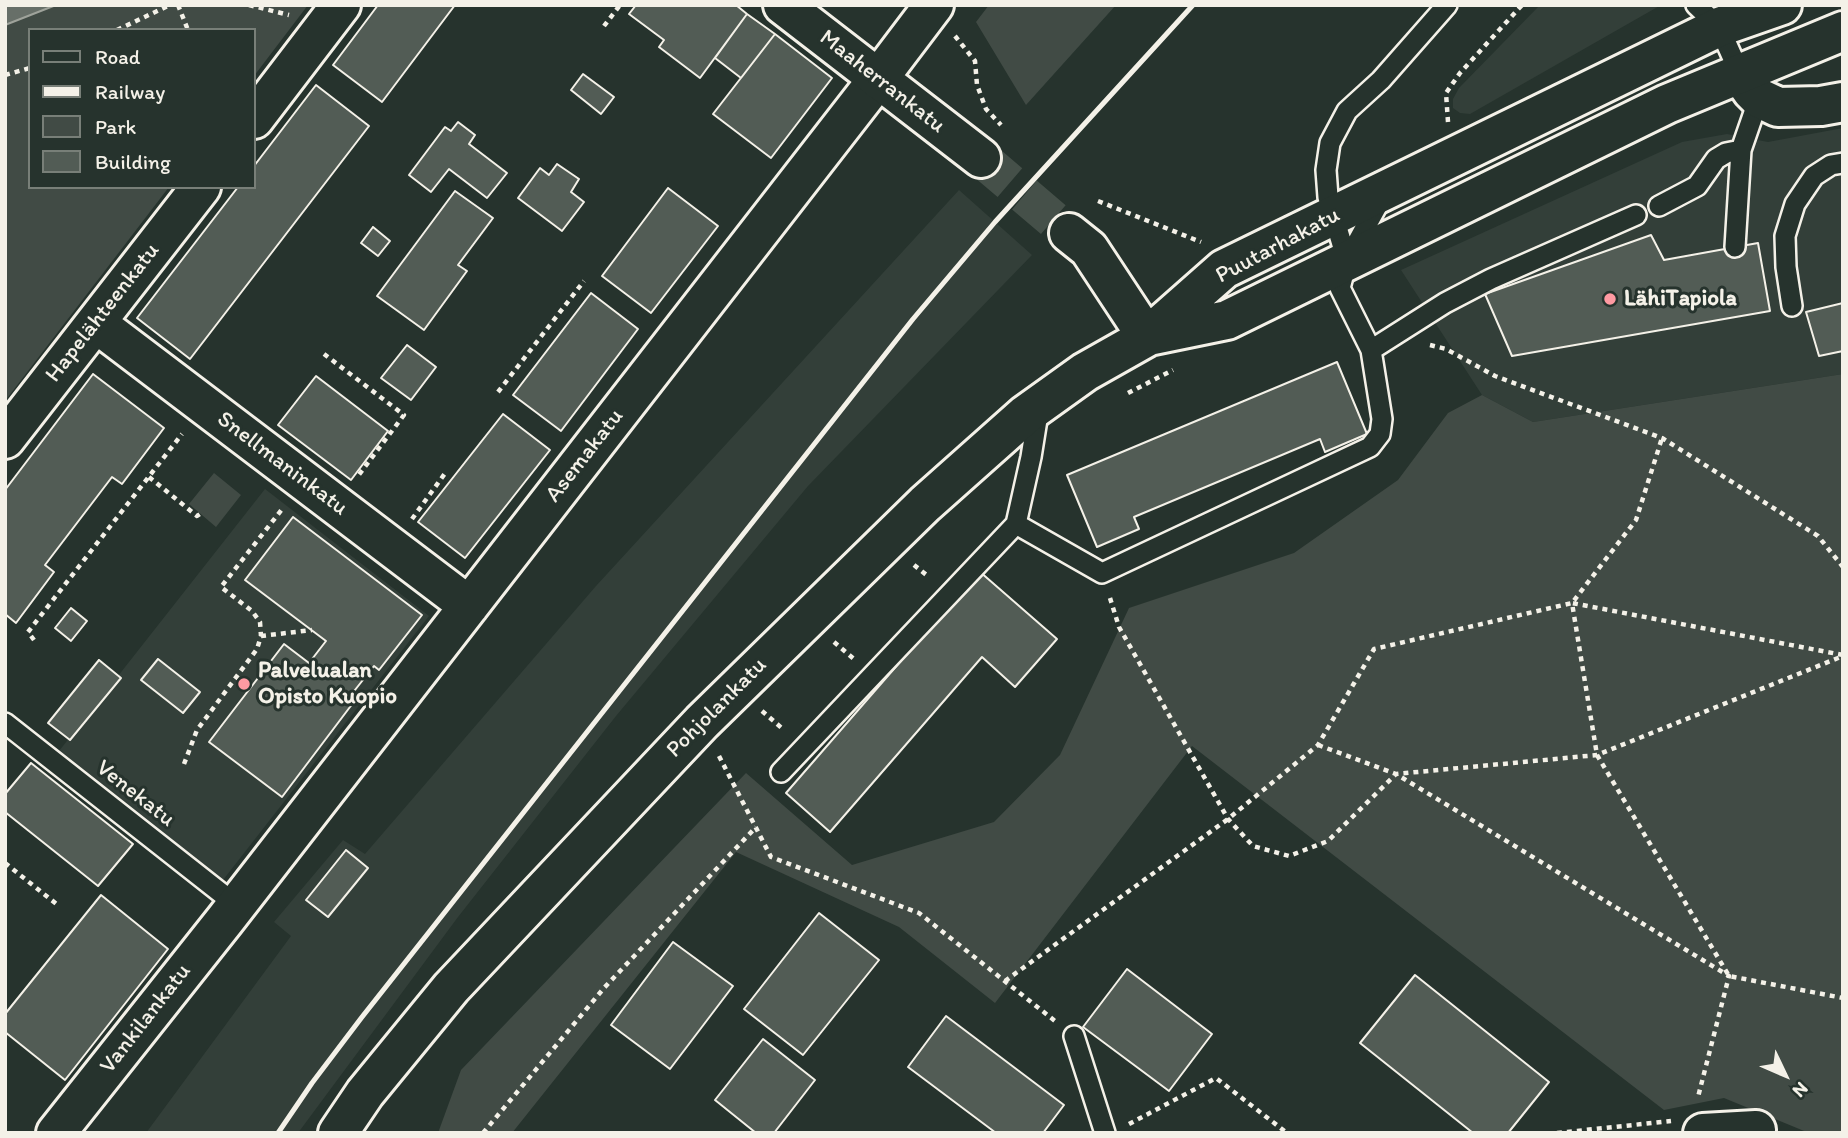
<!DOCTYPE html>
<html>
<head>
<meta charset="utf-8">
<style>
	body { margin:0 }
	#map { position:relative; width:1848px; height:1138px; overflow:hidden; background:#26332d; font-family:Itim,sans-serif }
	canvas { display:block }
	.frame { position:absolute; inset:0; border:7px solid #f4f1e8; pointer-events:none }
	.legend { position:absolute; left:28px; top:28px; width:228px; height:161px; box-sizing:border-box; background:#26332d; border:2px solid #787f78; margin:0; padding:9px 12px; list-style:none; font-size:21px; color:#f4f1e8 }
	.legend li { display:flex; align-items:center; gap:14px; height:35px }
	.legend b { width:35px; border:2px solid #787f78 }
	.north { position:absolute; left:1750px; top:1040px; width:70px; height:70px; -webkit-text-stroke:5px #26332d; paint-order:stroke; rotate:134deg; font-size:19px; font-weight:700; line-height:28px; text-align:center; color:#f4f1e8 }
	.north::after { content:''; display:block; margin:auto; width:24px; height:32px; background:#f4f1e8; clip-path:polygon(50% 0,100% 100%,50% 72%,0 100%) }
</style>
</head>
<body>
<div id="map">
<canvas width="1848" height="1138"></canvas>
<div class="frame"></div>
<ul class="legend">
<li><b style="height:9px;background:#26332d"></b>Road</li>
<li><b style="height:9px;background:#f4f1e8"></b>Railway</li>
<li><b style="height:19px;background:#414b45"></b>Park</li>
<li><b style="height:19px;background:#525c55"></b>Building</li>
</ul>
<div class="north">N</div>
</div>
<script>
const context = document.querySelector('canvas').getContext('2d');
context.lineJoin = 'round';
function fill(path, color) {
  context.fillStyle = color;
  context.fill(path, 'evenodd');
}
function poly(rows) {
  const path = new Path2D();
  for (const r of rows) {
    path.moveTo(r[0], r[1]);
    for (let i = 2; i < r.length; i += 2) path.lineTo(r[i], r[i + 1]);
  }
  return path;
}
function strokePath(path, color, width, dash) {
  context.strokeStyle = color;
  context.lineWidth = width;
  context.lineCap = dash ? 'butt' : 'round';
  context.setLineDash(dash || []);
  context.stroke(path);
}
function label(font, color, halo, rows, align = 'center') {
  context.font = font + ' Itim,sans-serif';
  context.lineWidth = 6;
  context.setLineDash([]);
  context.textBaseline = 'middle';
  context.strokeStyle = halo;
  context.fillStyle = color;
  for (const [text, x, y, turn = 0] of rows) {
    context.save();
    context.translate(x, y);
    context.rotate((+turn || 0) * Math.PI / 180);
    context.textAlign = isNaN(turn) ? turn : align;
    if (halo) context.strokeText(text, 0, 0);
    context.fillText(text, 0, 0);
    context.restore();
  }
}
const built = poly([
	[1540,5,1661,5,1470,114,1460,113,1453,108,1453,99,1459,88],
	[1843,128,1843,374,1533,422,1482,395,1401,270,1682,142,1727,134,1768,142],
	[959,190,1032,255,808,486,616,716,458,917,298,1133,146,1133,291,936,274,922,343,840,365,854,596,586],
	[265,489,429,616,216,889,52,760]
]);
const green = poly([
	[5,5,308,5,254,76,254,30,30,30,30,187,169,187,5,401],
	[989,5,1116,5,1026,105,976,22],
	[1843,374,1843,1133,1809,1133,1724,1098,1664,1110,1192,746,995,1003,899,927,736,852,512,1133,438,1133,461,1070,746,773,852,865,994,822,1060,755,1129,608,1294,553,1398,480,1448,413,1482,395,1533,422],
	[214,473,241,495,216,527,189,504]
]);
const water = poly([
	[5,5,56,5,5,25,5,5]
]);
const building = poly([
	[378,5,455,5,382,102,333,65,378,5],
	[636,5,736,5,747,14,700,78,659,47,664,40,629,14,636,5],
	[747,14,775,34,741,78,715,58,747,14],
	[775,34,832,78,771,158,713,114,775,34],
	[583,74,614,97,601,114,571,90,583,74],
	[316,85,369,126,190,359,137,318,238,187,254,187,254,166,316,85],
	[458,122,475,135,469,144,507,173,487,198,449,169,431,192,409,175,445,127,451,131,458,122],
	[557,164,579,179,571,192,584,202,562,231,518,198,540,168,549,175,557,164],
	[668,188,718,226,651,313,602,276,668,188],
	[455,191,493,218,458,265,467,271,424,330,377,296,455,191],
	[373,227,390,241,378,256,361,243,373,227],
	[1651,235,1664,260,1758,243,1770,311,1512,356,1485,294,1651,235],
	[591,293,638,329,561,431,513,395,591,293],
	[1843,303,1843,351,1819,356,1806,312,1843,303],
	[407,345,436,367,411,400,381,378,407,345],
	[1337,362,1367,434,1325,452,1320,439,1134,517,1139,529,1097,547,1067,475,1337,362],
	[93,374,164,428,122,484,112,477,45,565,54,572,16,623,5,614,5,490,93,374],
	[316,376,388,431,351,480,278,425,316,376],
	[503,414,550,450,465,558,418,522,503,414],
	[293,517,422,615,379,670,374,666,351,695,356,699,282,797,209,742,284,644,309,663,326,641,245,580,293,517],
	[979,571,1057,639,1015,687,982,657,830,832,786,793,979,571],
	[71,608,87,621,71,641,55,628,71,608],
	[158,659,200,692,183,713,141,680,158,659],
	[99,660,121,678,70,740,48,723,99,660],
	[31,763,133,844,98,886,5,812,5,794,31,763],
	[346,850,368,868,328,917,306,900,346,850],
	[101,895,168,949,65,1080,5,1032,5,1014,101,895],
	[819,913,879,960,803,1055,744,1009,819,913],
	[673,942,733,986,670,1069,611,1025,673,942],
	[1127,969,1212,1034,1169,1091,1083,1027,1127,969],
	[1415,975,1549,1082,1508,1133,1473,1133,1360,1043,1415,975],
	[946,1016,1064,1105,1043,1133,996,1133,908,1067,946,1016],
	[763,1039,815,1080,774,1133,756,1133,715,1100,763,1039]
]);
const secondaryTunnel = poly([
	[981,158,1069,233]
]);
const path = poly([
	[178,5,188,30],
	[249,5,289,15],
	[604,26,620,5],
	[117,30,170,5],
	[955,36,975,61,977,85,986,109,1001,125],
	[5,75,30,68],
	[1448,122,1446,93,1460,73,1522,5],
	[1098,201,1201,242],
	[1430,345,1446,349,1495,376,1662,438,1818,536,1843,567],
	[324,354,404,415,358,476],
	[498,392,584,281],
	[1128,393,1173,370],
	[149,477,197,516,200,514],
	[412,519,446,472],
	[914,565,929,577],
	[1110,598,1119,627,1228,819,1253,846,1289,856,1328,841,1396,774,1597,755,1843,656],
	[261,636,312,630],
	[34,640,28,632,182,434],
	[834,642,854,659],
	[1843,655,1572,603,1597,755,1729,976,1843,998],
	[762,711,784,730],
	[1318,745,1396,774,1729,976,1698,1097],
	[719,756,771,857,919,913,1055,1021],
	[184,764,197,730,257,649,261,636,260,622,252,611,221,587,283,508],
	[5,863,59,906],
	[1005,981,1228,819,1318,745,1374,649,1572,603,1636,520,1662,438],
	[1129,1124,1216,1078,1287,1133],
	[483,1133,604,988,756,827],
	[1557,1133,1671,1121]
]);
const service = poly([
	[1696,5,1719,27,1740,74],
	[1382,197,1347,261,1340,288,1371,350,1445,303,1491,279,1636,215],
	[1659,206,1697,186,1716,159,1726,153,1741,150],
	[1735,247,1741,150,1759,98],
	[1347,261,1328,197,1326,170,1330,143,1347,111,1381,80,1447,5],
	[1792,306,1786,267,1785,236,1795,204,1814,176,1831,165,1843,163],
	[1039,407,1031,457,1016,524,1102,573,1370,447,1380,434,1382,419,1371,350],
	[5,723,235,904],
	[781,772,1016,524],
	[1074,1036,1105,1133]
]);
const minor = poly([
	[1740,74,1752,91,1759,98,1778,107,1821,106,1843,102],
	[254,119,341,5],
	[96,323,469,606],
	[5,439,201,187],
	[56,1133,225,920,878,79],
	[1703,1133,1756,1130]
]);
const secondary = poly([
	[783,5,981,158],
	[878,79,934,5],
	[1069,233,1089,249,1147,337],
	[1149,336,1227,320,1667,104,1843,31],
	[338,1133,365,1093,451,988,702,722,925,504,1025,415,1085,372,1147,337,1224,269,1719,27,1782,5]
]);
const rail = poly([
	[278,1133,312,1083,362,1017,913,319,995,222,1193,5]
]);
const markers = [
	[1610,299,7,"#ff9aa2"],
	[244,684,7,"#ff9aa2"]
];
const streetNames = [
	["Maaherrankatu",882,82,38],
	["Puutarhakatu",1278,246,-28],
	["Hapelähteenkatu",103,313,-52],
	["Asemakatu",585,456,-52],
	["Snellmaninkatu",282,464,37],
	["Pohjolankatu",717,708,-45],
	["Venekatu",135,794,38],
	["Vankilankatu",146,1019,-52]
];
const poiNames = [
	["LähiTapiola",1624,299],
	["Palvelualan",258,671],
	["Opisto Kuopio",258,697]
];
fill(built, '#333f39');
fill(green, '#414b45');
fill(water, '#676f68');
strokePath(water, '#9fa39b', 2);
fill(building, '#525c55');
strokePath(building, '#f4f1e8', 2);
strokePath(secondaryTunnel, '#455049', 38, [38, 19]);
strokePath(service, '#f4f1e8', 24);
strokePath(minor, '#f4f1e8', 44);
strokePath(secondary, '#f4f1e8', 44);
strokePath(path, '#f4f1e8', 4.5, [5, 5]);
strokePath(service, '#26332d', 19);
strokePath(minor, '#26332d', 38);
strokePath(secondary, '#26332d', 38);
strokePath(rail, '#f4f1e8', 5);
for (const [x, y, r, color] of markers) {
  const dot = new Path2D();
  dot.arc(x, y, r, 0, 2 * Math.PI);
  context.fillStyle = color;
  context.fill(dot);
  strokePath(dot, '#26332d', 2.5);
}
label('23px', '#f4f1e8', '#26332d', streetNames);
label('bold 23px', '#f4f1e8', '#26332d', poiNames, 'left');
</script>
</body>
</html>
